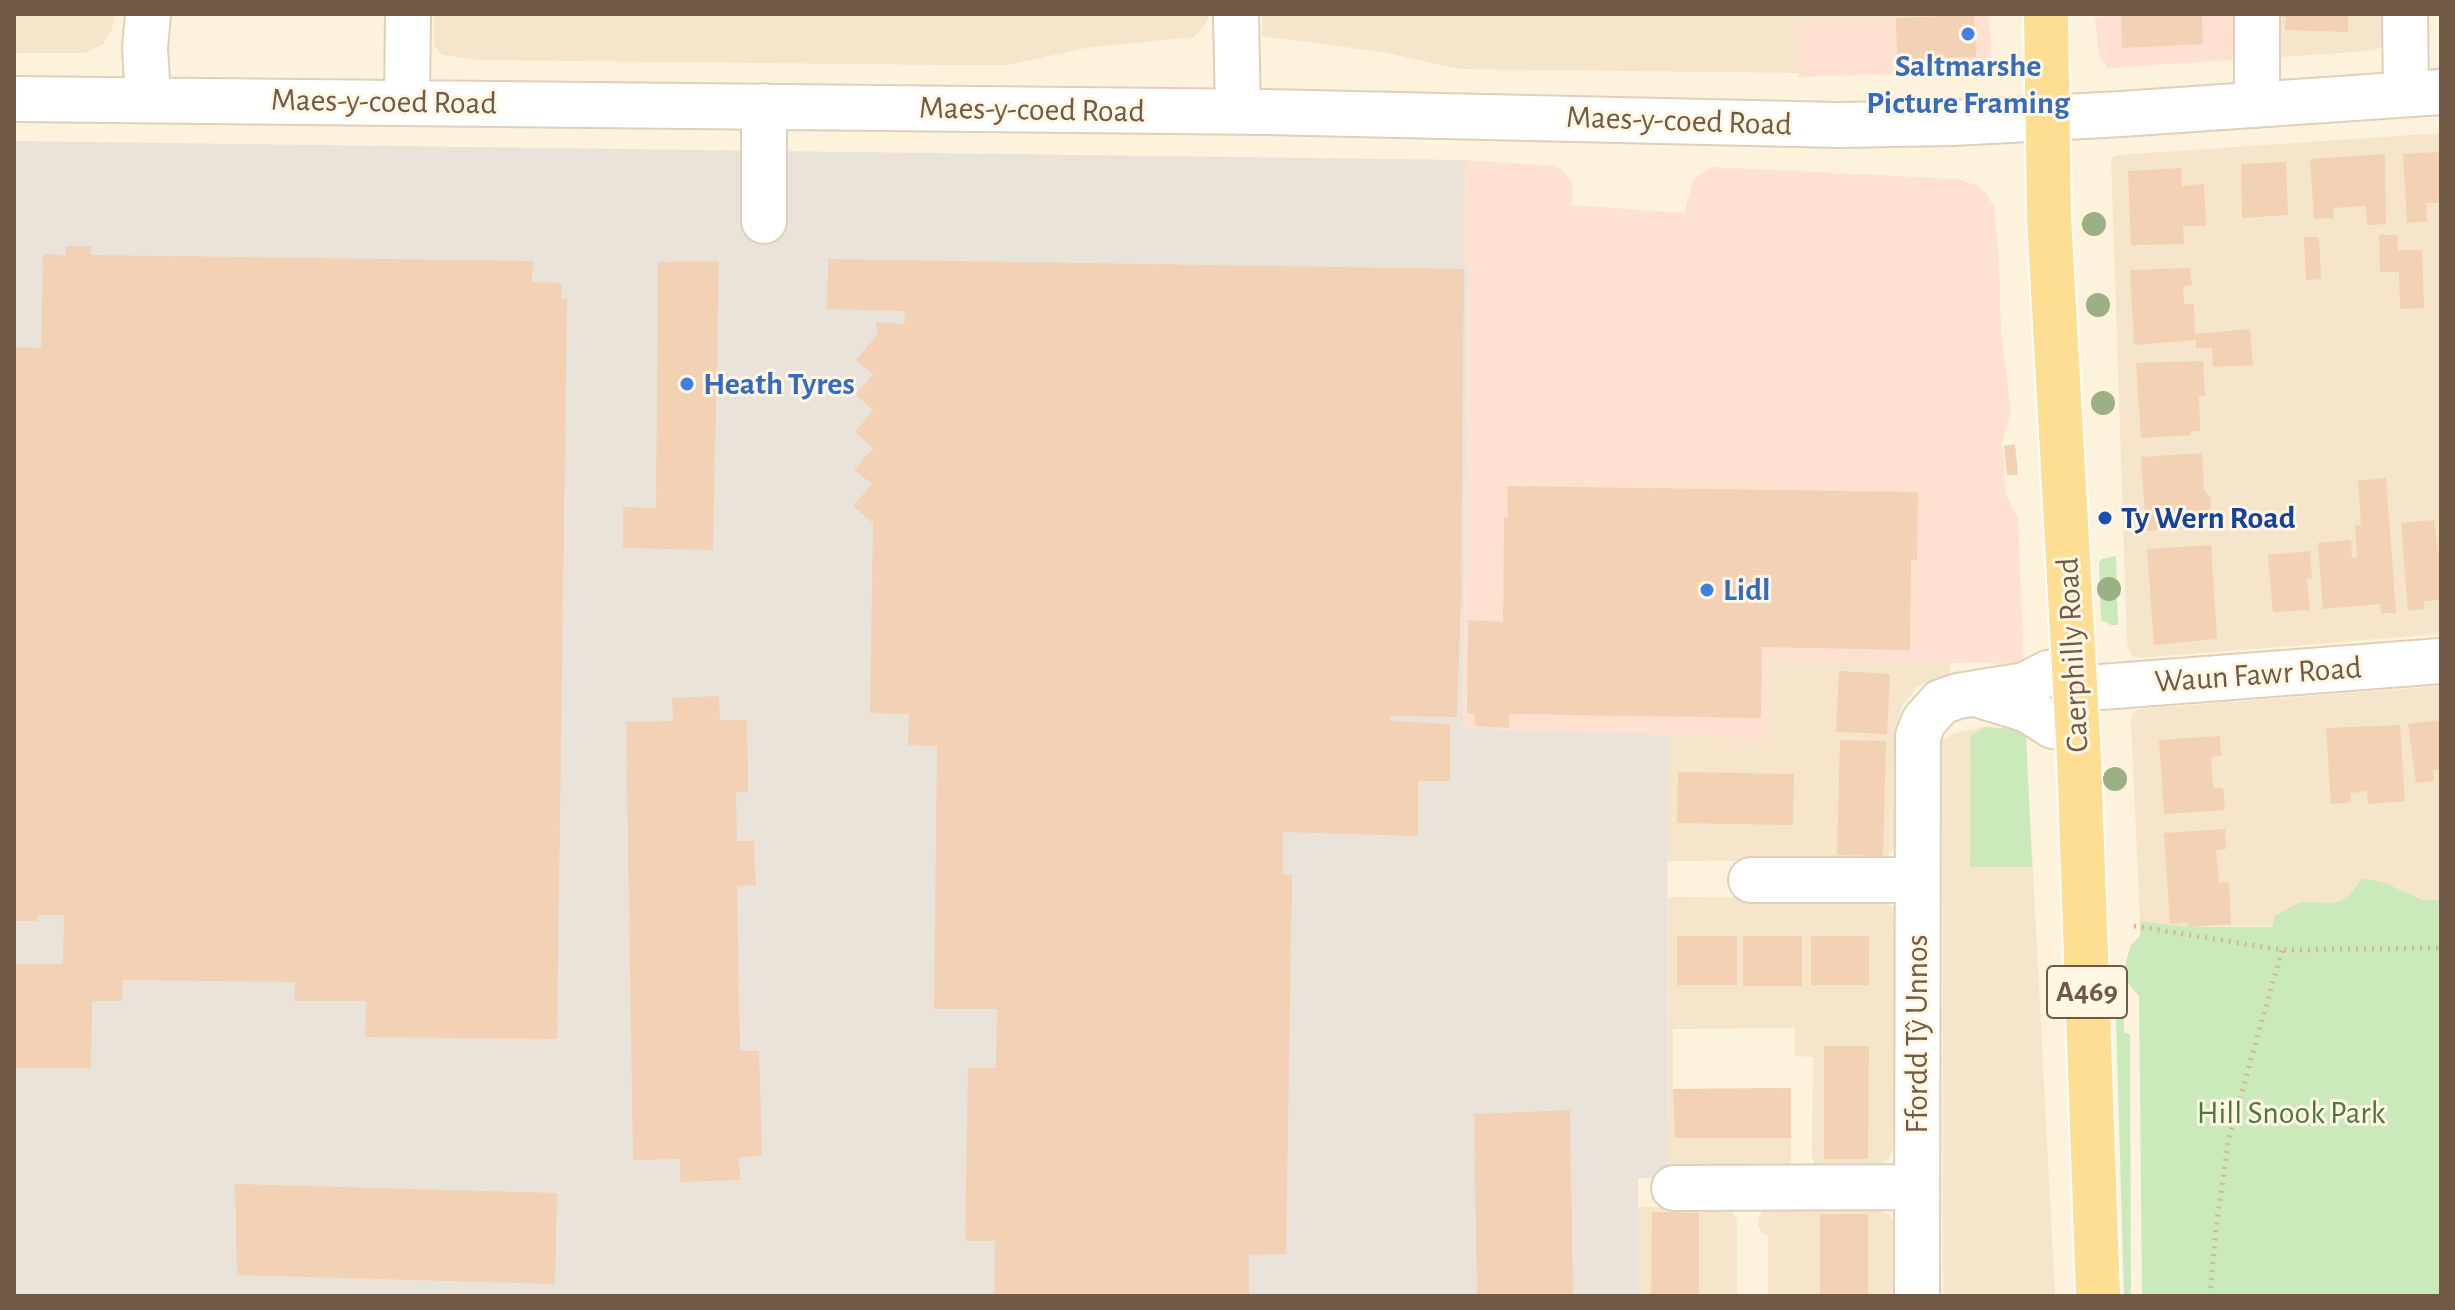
<!DOCTYPE html>
<html>
<head>
<meta charset="utf-8">
<style>
	body { margin:0 }
	#map { position:relative; width:2455px; height:1310px; overflow:hidden; background:#fdf3dd; font-family:"Alegreya Sans",sans-serif }
	canvas { display:block }
	.frame { position:absolute; inset:0; border:16px solid #725945; pointer-events:none }
</style>
</head>
<body>
<div id="map">
<canvas width="2455" height="1310"></canvas>
<div class="frame"></div>
</div>
<script>
const context = document.querySelector('canvas').getContext('2d');
context.lineJoin = 'round';
function fill(path, color) {
  context.fillStyle = color;
  context.fill(path, 'evenodd');
}
function poly(rows) {
  const path = new Path2D();
  for (const r of rows) {
    path.moveTo(r[0], r[1]);
    for (let i = 2; i < r.length; i += 2) path.lineTo(r[i], r[i + 1]);
  }
  return path;
}
function strokePath(path, color, width, dash) {
  context.strokeStyle = color;
  context.lineWidth = width;
  context.lineCap = dash ? 'butt' : 'round';
  context.setLineDash(dash || []);
  context.stroke(path);
}
function label(font, color, halo, rows, align = 'center') {
  context.font = font + ' "Alegreya Sans",sans-serif';
  context.lineWidth = 6;
  context.setLineDash([]);
  context.textBaseline = 'middle';
  context.strokeStyle = halo;
  context.fillStyle = color;
  for (const [text, x, y, turn = 0] of rows) {
    context.save();
    context.translate(x, y);
    context.rotate((+turn || 0) * Math.PI / 180);
    context.textAlign = isNaN(turn) ? turn : align;
    if (halo) context.strokeText(text, 0, 0);
    context.fillText(text, 0, 0);
    context.restore();
  }
}
const residential = poly([
	[14,14,114,14,112,29,103,44,85,53,14,53],
	[434,14,1209,14,1207,22,1194,37,1086,48,1008,65,946,65,479,60,442,55,434,45],
	[1262,14,1989,14,1989,15,1796,22,1798,73,1460,69,1382,52,1262,36],
	[2248,14,2384,14,2384,45,2376,50,2355,52,2249,59],
	[2441,133,2441,634,2139,658,2132,656,2127,643,2111,158,2118,155],
	[1770,660,1950,663,1950,673,1917,687,1902,706,1897,724,1895,846,1889,855,1879,860,1668,861,1668,735,1768,739],
	[2441,686,2441,923,2188,927,2140,921,2131,723,2132,714,2138,709],
	[1985,727,2013,729,2026,736,2055,1296,1943,1296,1942,741,1954,733],
	[1668,897,1871,898,1878,899,1894,908,1897,915,1893,1148,1889,1159,1878,1166,1815,1167,1812,1156,1813,1057,1795,1056,1795,1028,1673,1029,1673,1089,1791,1088,1791,1167,1667,1174],
	[1867,1205,1891,1216,1895,1225,1896,1296,1768,1296,1768,1236,1761,1233,1758,1225,1759,1217,1766,1206],
	[1638,1207,1711,1208,1731,1211,1737,1220,1737,1296,1638,1296]
]);
const commercial = poly([
	[2147,14,2248,14,2249,59,2108,68,2099,56,2095,17],
	[1989,15,1992,71,1798,77,1796,22],
	[1465,160,1556,166,1567,174,1572,187,1572,205,1684,213,1694,179,1711,167,1958,179,1978,186,1987,195,1994,207,1999,262,2001,331,2011,412,2002,443,2006,495,2018,519,2024,664,1770,660,1769,739,1463,728,1468,270,1464,269]
]);
const industrial = poly([
	[14,141,1465,160,1464,268,1468,269,1463,728,1668,735,1667,1174,1667,1178,1638,1178,1638,1296,14,1296]
]);
const green = poly([
	[2116,556,2118,625,2111,625,2101,620,2099,562,2102,559],
	[1985,727,2013,729,2026,736,2032,867,1970,867,1971,736],
	[2363,878,2385,883,2422,900,2441,900,2441,1296,2142,1296,2139,996,2127,982,2125,965,2131,945,2140,936,2140,921,2188,927,2272,927,2275,916,2300,902,2332,903,2346,899],
	[2116,1019,2124,1019,2124,1033,2130,1034,2131,1296,2124,1296]
]);
const building = poly([
	[2121,14,2202,14,2203,44,2122,48],
	[2275,14,2348,14,2348,32,2285,30,2286,17,2275,16],
	[1974,15,1976,57,1897,59,1896,18],
	[2441,152,2441,203,2426,203,2427,221,2407,223,2403,154],
	[2385,154,2386,224,2367,225,2366,206,2333,208,2334,218,2314,219,2310,159],
	[2286,162,2288,215,2242,218,2241,164],
	[2181,168,2182,186,2204,184,2206,226,2183,226,2184,244,2131,245,2128,171],
	[2379,235,2397,235,2398,250,2422,250,2424,308,2400,309,2399,272,2380,272],
	[2304,237,2319,237,2321,279,2306,280],
	[66,246,91,246,91,255,533,261,532,282,562,283,561,299,567,299,557,1039,365,1037,366,1001,294,1001,295,982,123,980,122,1001,92,1001,91,1068,14,1068,14,964,63,964,64,915,37,915,37,921,14,921,14,347,41,348,43,254,66,255],
	[828,259,1464,269,1461,594,1457,717,1390,716,1390,721,1450,724,1450,781,1418,781,1418,836,1283,832,1283,875,1292,875,1286,1254,1249,1255,1249,1296,994,1296,995,1241,965,1241,968,1068,996,1068,997,1009,934,1009,937,746,908,745,909,714,870,713,873,523,853,506,872,484,854,470,873,448,855,432,873,410,856,395,873,374,856,360,877,335,876,322,904,324,905,311,827,309],
	[719,261,713,550,623,548,623,507,656,508,658,262],
	[2190,268,2192,285,2183,286,2184,304,2194,304,2195,334,2250,329,2253,365,2213,367,2212,348,2196,348,2196,340,2134,345,2130,270],
	[2203,361,2205,396,2199,396,2200,431,2191,431,2191,435,2141,438,2136,363],
	[2015,444,2018,475,2007,475,2004,446],
	[2202,453,2204,490,2210,496,2211,507,2205,514,2205,528,2146,531,2141,457],
	[2386,478,2396,613,2381,613,2380,604,2323,609,2318,543,2351,540,2352,557,2357,557,2355,525,2361,525,2358,481],
	[1507,486,1918,492,1917,560,1911,560,1910,650,1762,647,1761,718,1509,714,1509,728,1475,726,1474,714,1467,713,1468,620,1503,622,1504,517,1508,517],
	[2434,520,2438,551,2441,550,2441,600,2424,601,2424,609,2408,611,2401,523],
	[2211,545,2217,639,2154,645,2147,549],
	[2310,551,2312,579,2307,579,2310,610,2273,612,2268,555],
	[1839,671,1890,674,1887,734,1836,732],
	[719,696,720,720,747,720,748,793,736,792,737,841,754,841,756,885,737,886,740,1051,759,1051,762,1156,739,1157,740,1180,680,1182,680,1159,633,1160,626,722,673,721,672,698],
	[2441,720,2441,770,2433,770,2434,781,2416,783,2408,724],
	[2400,725,2405,801,2368,804,2367,791,2351,793,2351,802,2331,804,2326,728],
	[2220,736,2221,756,2211,757,2212,774,2213,788,2223,788,2225,810,2164,814,2159,740],
	[1840,740,1886,741,1883,856,1837,855],
	[1678,772,1794,774,1793,825,1677,823],
	[2225,829,2226,849,2216,850,2219,883,2229,882,2231,924,2188,927,2187,922,2170,924,2164,833],
	[1677,936,1737,936,1737,985,1677,985],
	[1743,936,1802,936,1802,986,1743,986],
	[1811,936,1869,936,1869,985,1811,985],
	[1824,1046,1869,1046,1868,1159,1824,1159],
	[1791,1088,1791,1138,1675,1138,1673,1089],
	[1570,1110,1573,1296,1477,1296,1474,1114],
	[235,1184,557,1193,555,1284,237,1275],
	[1652,1212,1699,1213,1699,1296,1651,1296],
	[1820,1214,1868,1214,1868,1296,1820,1296]
]);
const path = poly([
	[2134,926,2282,950,2441,948],
	[2210,1296,2216,1228,2229,1137,2282,950]
]);
const minor = poly([
	[148,14,145,48,148,98],
	[1236,14,1238,112],
	[2405,14,2406,94],
	[14,99,1266,112,1838,125,1953,123,2121,114,2441,92],
	[407,102,408,14],
	[2257,105,2257,14],
	[764,221,764,106],
	[2075,689,2441,661],
	[1979,695,2028,710,2053,726,2077,725],
	[1751,880,1916,880],
	[1674,1188,1917,1187],
	[1917,1296,1918,736,1924,721,1941,702,1958,696,2025,685,2048,673,2074,671]
]);
const major = poly([
	[2046,14,2049,217,2079,758,2098,1296]
]);
const trees = [
	[2094,224],
	[2098,305],
	[2103,403],
	[2109,589],
	[2115,779]
];
const markers = [
	[1968,34,8,"#3f7fe0"],
	[687,384,8,"#3f7fe0"],
	[2105,518,8,"#1a4fb4"],
	[1707,590,8,"#3f7fe0"]
];
const shields = [
	[2087,992,80]
];
const shieldNames = [
	["A469",2087,992]
];
const shopNames = [
	["Saltmarshe",1968,66,"center"],
	["Picture Framing",1968,103,"center"],
	["Heath Tyres",703,384],
	["Lidl",1723,590]
];
const streetNames = [
	["Maes-y-coed Road",384,102,1],
	["Maes-y-coed Road",1032,110,1],
	["Maes-y-coed Road",1679,121,2],
	["Caerphilly Road",2073,655,-93],
	["Waun Fawr Road",2258,675,-4],
	["Ffordd Tŷ Unnos",1917,1034,-90]
];
const transitNames = [
	["Ty Wern Road",2121,518]
];
const parkNames = [
	["Hill Snook Park",2291,1113]
];
fill(residential, '#f4e5cb');
fill(commercial, '#fee1d0');
fill(industrial, '#eae3da');
fill(green, '#cbeabc');
fill(building, '#f3d1b4');
strokePath(minor, '#e0cfb9', 48);
strokePath(major, '#fff', 48);
strokePath(path, '#d7b598', 5, [2, 6]);
strokePath(minor, '#fff', 44);
strokePath(major, '#fede92', 44);
context.fillStyle = '#9bb085';
for (const [x, y] of trees) {
  context.beginPath();
  context.arc(x, y, 12, 0, 2 * Math.PI);
  context.fill();
}
for (const [x, y, r, color] of markers) {
  const dot = new Path2D();
  dot.arc(x, y, r, 0, 2 * Math.PI);
  context.fillStyle = color;
  context.fill(dot);
  strokePath(dot, '#fff6e4', 3);
}
for (const [x, y, w] of shields) {
  const box = new Path2D();
  box.roundRect(x - w / 2, y - 26, w, 52, 6);
  context.fillStyle = '#fff6e4';
  context.fill(box);
  strokePath(box, '#725945', 2);
}
label('bold 30px', '#725945', null, shieldNames);
label('bold 32px', '#366cbe', '#fff6e4', shopNames, 'left');
label('32px', '#725945', '#fff6e4', streetNames);
label('bold 32px', '#164399', '#fff6e4', transitNames, 'left');
label('32px', '#4b793d', '#fff6e4', parkNames);
</script>
</body>
</html>
